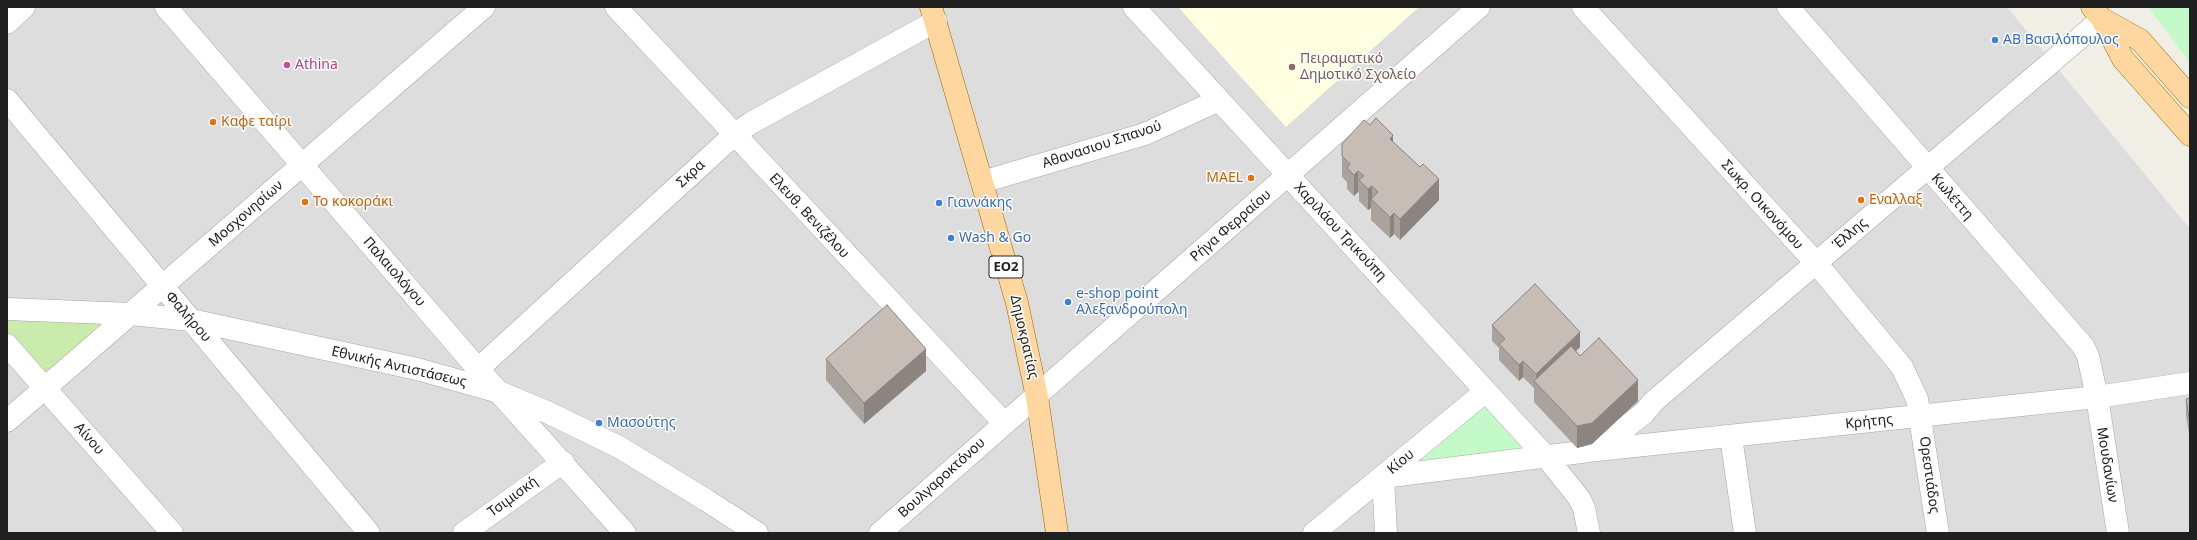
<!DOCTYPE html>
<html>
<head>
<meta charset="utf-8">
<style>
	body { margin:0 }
	#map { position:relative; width:2197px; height:540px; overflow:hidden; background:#f1eee6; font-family:"Noto Sans",sans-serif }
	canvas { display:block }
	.frame { position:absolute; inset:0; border:8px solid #202020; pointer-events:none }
</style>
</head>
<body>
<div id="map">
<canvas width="2197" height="540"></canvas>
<div class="frame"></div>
</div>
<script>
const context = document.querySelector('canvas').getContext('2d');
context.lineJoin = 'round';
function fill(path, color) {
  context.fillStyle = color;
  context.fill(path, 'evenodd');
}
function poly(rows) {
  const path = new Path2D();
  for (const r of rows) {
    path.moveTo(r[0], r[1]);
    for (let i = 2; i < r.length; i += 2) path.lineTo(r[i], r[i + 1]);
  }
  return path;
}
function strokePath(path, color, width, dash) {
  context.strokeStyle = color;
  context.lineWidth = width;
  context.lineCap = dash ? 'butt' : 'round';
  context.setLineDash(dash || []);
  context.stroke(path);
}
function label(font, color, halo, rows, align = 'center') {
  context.font = font + ' "Noto Sans",sans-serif';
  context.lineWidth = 3;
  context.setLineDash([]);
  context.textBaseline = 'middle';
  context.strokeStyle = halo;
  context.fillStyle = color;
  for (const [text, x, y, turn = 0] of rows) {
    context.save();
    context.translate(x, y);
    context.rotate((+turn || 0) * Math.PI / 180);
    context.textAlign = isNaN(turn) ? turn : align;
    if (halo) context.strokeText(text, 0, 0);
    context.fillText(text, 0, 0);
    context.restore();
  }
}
const residential = poly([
	[7,7,2007,7,2190,229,2190,533,7,533]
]);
const education = poly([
	[1178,7,1419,7,1286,127]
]);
const grass = poly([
	[7,318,107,322,47,376,7,332]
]);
const park = poly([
	[2148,7,2190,7,2190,63],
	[1486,402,1526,452,1414,465]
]);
const minor = poly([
	[166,7,478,369,625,533],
	[616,7,1004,423],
	[1134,7,1547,458,1579,498,1584,508,1589,533],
	[1583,7,1816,263,1902,367,1917,399,1938,533],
	[1788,7,2083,346,2088,356,2097,397,2118,533],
	[7,23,24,7],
	[7,100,369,533],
	[982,182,1145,134,1219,100],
	[7,309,131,314,191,320,417,369,499,392,547,412,619,447,706,500,757,533],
	[7,345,172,533],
	[478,369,734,135,751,123,936,21],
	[7,421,484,7],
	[1731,437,1745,533],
	[1597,450,1644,413,1653,402,2102,19],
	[1383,477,1597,450,2097,397,2190,383],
	[1383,477,1386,533],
	[464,533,563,462],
	[880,533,1479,7],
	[1314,533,1486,391]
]);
const major = poly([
	[931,7,1017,303,1037,397,1057,533],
	[2092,7,2102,19,2123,59,2190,135],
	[2102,19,2140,40,2190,97]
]);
const wall = poly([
	[1370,125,1393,142,1439,200,1400,240,1394,234,1390,238,1371,220,1371,208,1368,210,1359,201,1359,193,1358,192,1354,196,1347,189,1347,182,1342,177,1342,144],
	[1492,325,1580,347,1576,351,1580,356,1638,401,1592,444,1577,448,1534,402,1534,388,1523,377,1519,381,1499,360,1499,348,1492,341],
	[826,359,926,371,864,424,826,380],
	[2190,398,2190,440,2186,415,2186,399]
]);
const shadedWall = poly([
	[1393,135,1393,156,1390,139],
	[1358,171,1358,192,1354,196,1354,175],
	[1439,179,1439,200,1400,240,1400,219],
	[1372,186,1372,200,1371,199,1371,208,1368,210,1368,189],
	[1394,213,1394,234,1390,238,1390,217],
	[1580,332,1580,347,1539,387,1536,383,1536,374],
	[926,349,926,371,864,424,864,403],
	[1523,361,1523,377,1519,381,1519,365],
	[1638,380,1638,401,1592,444,1577,448,1577,426]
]);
const building = poly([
	[1376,118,1393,135,1390,139,1420,167,1423,164,1439,179,1400,219,1394,213,1390,217,1371,199,1378,192,1372,186,1368,189,1359,180,1364,176,1358,171,1354,175,1347,168,1350,164,1342,156,1342,144,1364,120,1370,125,1376,118],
	[1535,284,1580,332,1536,374,1523,361,1519,365,1499,344,1505,339,1492,325,1535,284],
	[887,305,926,349,864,403,826,359,887,305],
	[1599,338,1638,380,1592,423,1577,426,1534,381,1571,346,1580,356,1599,338],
	[2190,398,2190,424,2186,399,2190,398]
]);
const markers = [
	[1995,40,4,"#3f7fe0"],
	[287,65,4,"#d1479c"],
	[1292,67,4,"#8d6e63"],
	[213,122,4,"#e8710a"],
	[1251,178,4,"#e8710a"],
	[1861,200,4,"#e8710a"],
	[305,202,4,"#e8710a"],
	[939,203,4,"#3f7fe0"],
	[951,238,4,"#3f7fe0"],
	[1068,302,4,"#3f7fe0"],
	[599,423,4,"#3f7fe0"]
];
const shields = [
	[1006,267,34]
];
const shieldNames = [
	["ΕΟ2",1006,267]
];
const shopNames = [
	["ΑΒ Βασιλόπουλος",2003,40],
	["Γιαννάκης",947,203],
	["Wash & Go",959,238],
	["e-shop point",1076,294],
	["Αλεξανδρούπολη",1076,310],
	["Μασούτης",607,423]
];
const educationNames = [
	["Πειραματικό",1300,59],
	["Δημοτικό Σχολείο",1300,75]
];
const hotelNames = [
	["Athina",295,65]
];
const foodNames = [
	["Καφε ταίρι",221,122],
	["MAEL",1243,178,"right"],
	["Εναλλαξ",1869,200],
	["Το κοκοράκι",313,202]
];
const streetNames = [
	["Αθανασιου Σπανού",1102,145,-18],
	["Σκρα",691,174,-43],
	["Κωλέττη",1952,197,49],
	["Σωκρ. Οικονόμου",1762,205,48],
	["Μοσχονησίων",246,214,-41],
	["Ελευθ. Βενιζέλου",809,216,47],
	["Ρήγα Φερραίου",1231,226,-41],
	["Χαριλάου Τρικούπη",1340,232,47],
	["Έλλης",1850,234,-40],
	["Παλαιολόγου",394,272,49],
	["Φαλήρου",188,317,49],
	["Δημοκρατίας",1024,337,77],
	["Εθνικής Αντιστάσεως",399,367,13],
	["Κρήτης",1869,422,-6],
	["Αίνου",89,439,49],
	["Κίου",1401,462,-40],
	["Μουδανίων",2107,465,81],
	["Ορεστιάδος",1929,475,82],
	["Βουλγαροκτόνου",942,478,-42],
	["Τσιμισκή",513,497,-36]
];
fill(residential, '#dedddd');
fill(education, '#feffe1');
fill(grass, '#c9ebac');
fill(park, '#c4faca');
strokePath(minor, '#a7a7a7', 23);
strokePath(major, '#9c6d00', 23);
strokePath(minor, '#fff', 22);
strokePath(major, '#fdd79f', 22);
fill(wall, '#aaa39d');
fill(shadedWall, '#8b847f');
fill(building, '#c6bdb6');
strokePath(building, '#8b847f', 1);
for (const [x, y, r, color] of markers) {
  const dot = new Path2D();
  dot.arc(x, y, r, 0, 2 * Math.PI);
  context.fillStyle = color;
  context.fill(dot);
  strokePath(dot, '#fff', 1.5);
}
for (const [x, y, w] of shields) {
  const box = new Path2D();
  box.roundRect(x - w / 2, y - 11, w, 22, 3);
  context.fillStyle = '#fff';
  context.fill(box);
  strokePath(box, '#202020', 1);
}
label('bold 13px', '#202020', null, shieldNames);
label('14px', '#366cbe', '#fff', shopNames, 'left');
label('14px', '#785e54', '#fff', educationNames, 'left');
label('14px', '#b23c85', '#fff', hotelNames, 'left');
label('14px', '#c56008', '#fff', foodNames, 'left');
label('14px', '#202020', '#fff', streetNames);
</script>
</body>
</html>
